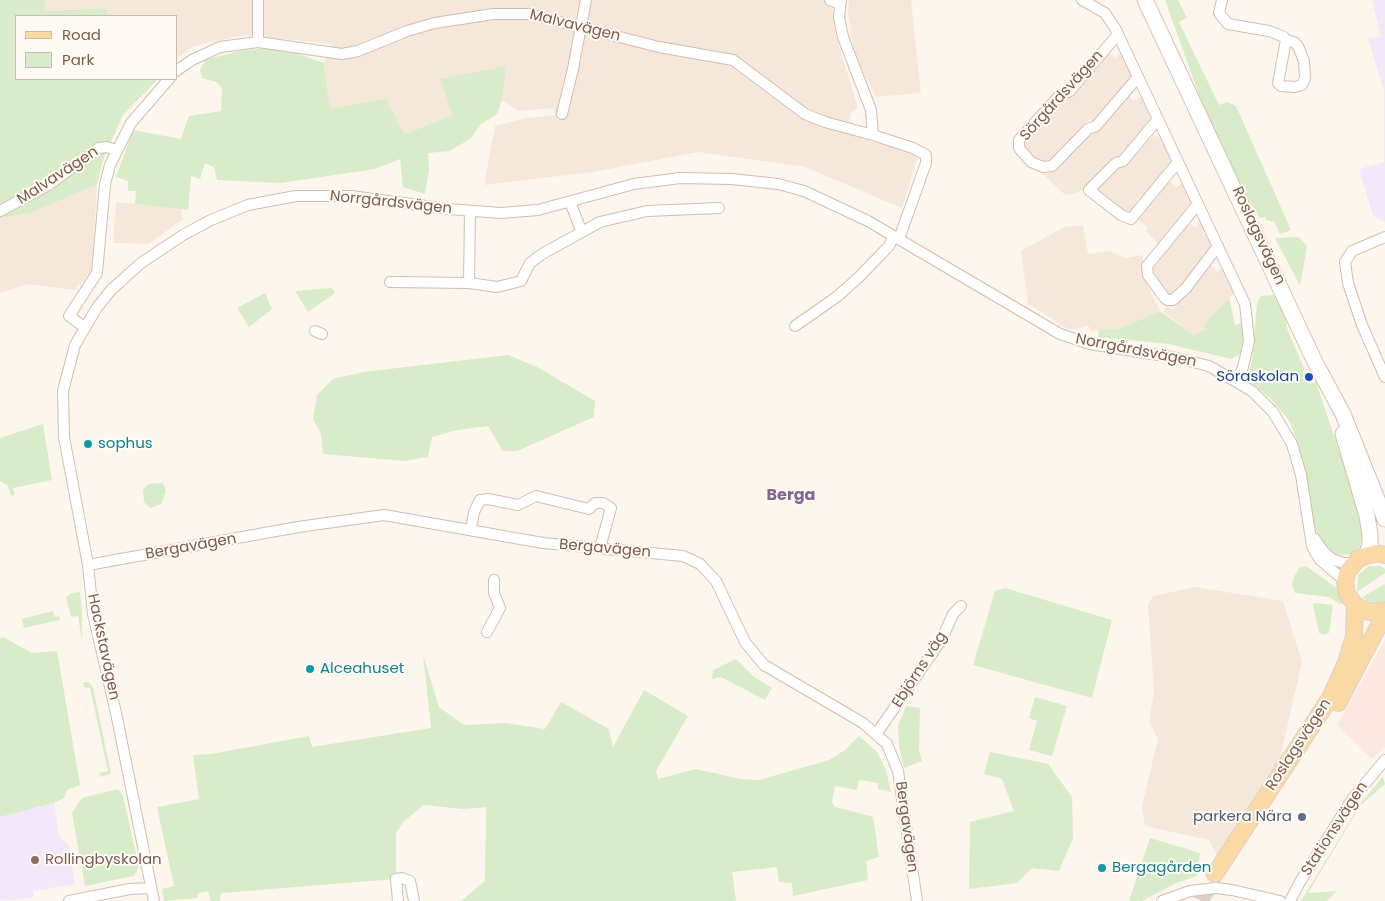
<!DOCTYPE html>
<html>
<head>
<meta charset="utf-8">
<style>
	body { margin:0 }
	#map { position:relative; width:1385px; height:901px; overflow:hidden; background:#fdf6ec; font-family:Poppins,sans-serif }
	canvas { display:block }
	.legend { position:absolute; left:15px; top:15px; width:162px; height:65px; box-sizing:border-box; background:#fffaf3; border:1px solid #cabbb1; margin:0; padding:6px 9px; list-style:none; font-size:15px; color:#7a5c4d }
	.legend li { display:flex; align-items:center; gap:10px; height:25px }
	.legend b { width:25px; border:1px solid #cabbb1 }
</style>
</head>
<body>
<div id="map">
<canvas width="1385" height="901"></canvas>
<ul class="legend">
<li><b style="height:6px;background:#fbd9a5"></b>Road</li>
<li><b style="height:14px;background:#d8ecc9"></b>Park</li>
</ul>
</div>
<script>
const context = document.querySelector('canvas').getContext('2d');
context.lineJoin = 'round';
function fill(path, color) {
  context.fillStyle = color;
  context.fill(path, 'evenodd');
}
function poly(rows) {
  const path = new Path2D();
  for (const r of rows) {
    path.moveTo(r[0], r[1]);
    for (let i = 2; i < r.length; i += 2) path.lineTo(r[i], r[i + 1]);
  }
  return path;
}
function strokePath(path, color, width, dash) {
  context.strokeStyle = color;
  context.lineWidth = width;
  context.lineCap = dash ? 'butt' : 'round';
  context.setLineDash(dash || []);
  context.stroke(path);
}
function label(font, color, halo, rows, align = 'center') {
  context.font = font + ' Poppins,sans-serif';
  context.lineWidth = 4;
  context.setLineDash([]);
  context.textBaseline = 'middle';
  context.strokeStyle = halo;
  context.fillStyle = color;
  for (const [text, x, y, turn = 0] of rows) {
    context.save();
    context.translate(x, y);
    context.rotate((+turn || 0) * Math.PI / 180);
    context.textAlign = isNaN(turn) ? turn : align;
    if (halo) context.strokeText(text, 0, 0);
    context.fillText(text, 0, 0);
    context.restore();
  }
}
const residential = poly([
	[45,0,831,0,836,36,858,108,851,113,847,133,918,156,902,208,805,167,698,152,593,172,484,185,495,126,527,118,555,115,554,108,519,111,502,100,505,67,440,80,452,115,405,134,386,98,330,109,324,63,332,44,243,35,191,47,176,60,176,16,109,16,106,8,45,11],
	[849,0,911,0,921,93,876,97,855,56,848,15],
	[1121,52,1133,78,1095,122,1089,120,1054,158,1042,163,1038,161,1022,144,1061,99,1073,95,1109,53,1115,58],
	[1127,95,1133,100,1142,97,1152,121,1130,147,1085,189,1070,195,1064,194,1041,172],
	[1155,135,1164,142,1173,164,1135,210,1126,214,1097,190,1096,183],
	[1169,181,1177,187,1183,181,1192,205,1159,245,1146,231,1148,227,1138,220],
	[97,185,92,271,74,290,28,284,0,293,0,218,30,213],
	[116,202,181,208,183,219,149,244,113,243],
	[1201,220,1213,249,1174,295,1168,295,1151,269,1154,268,1188,222,1195,227],
	[1083,225,1088,254,1109,251,1125,258,1143,255,1143,275,1160,311,1121,328,1090,331,1089,326,1070,330,1028,304,1021,251,1064,227],
	[1209,264,1218,272,1223,267,1235,292,1204,324,1206,329,1192,335,1163,311,1167,306,1173,310],
	[1195,587,1283,601,1302,662,1280,758,1217,855,1209,840,1145,826,1142,806,1158,739,1149,721,1154,693,1148,604,1153,596]
]);
const commercial = poly([
	[1385,639,1385,747,1372,759,1337,725]
]);
const education = poly([
	[1372,0,1385,0,1385,222,1373,216,1359,169,1384,162,1384,91,1368,38,1381,37],
	[54,803,59,835,69,846,75,884,33,891,34,897,0,901,0,817]
]);
const green = poly([
	[0,0,45,0,45,11,106,8,109,16,16,16,16,79,158,79,123,115,103,160,97,185,30,213,0,218],
	[1165,0,1178,0,1187,18,1179,22,1219,105,1227,102,1236,106,1291,230,1280,234,1274,222,1266,220,1265,217,1260,218,1244,193,1202,103],
	[277,47,324,63,330,109,386,98,405,134,452,115,440,79,506,66,502,100,497,114,481,124,470,139,450,151,428,153,429,170,425,194,403,187,400,159,375,169,281,183,217,180,214,167,205,163,200,179,191,176,188,210,135,204,136,191,128,191,128,181,116,177,133,130,181,139,189,116,221,111,222,88,216,82,202,78,200,70,205,60,238,51],
	[1299,237,1307,246,1300,286,1275,238],
	[332,288,335,293,308,312,295,291],
	[265,293,272,309,249,327,237,308],
	[1274,295,1286,319,1287,329,1304,368,1303,375,1310,384,1316,382,1360,514,1362,534,1360,547,1352,554,1335,555,1322,544,1312,520,1298,445,1290,422,1272,400,1248,379,1252,360,1257,303,1261,296],
	[1229,298,1235,325,1244,322,1246,340,1242,353,1231,359,1169,344,1098,337,1099,330,1121,328,1160,311,1193,335,1206,329,1204,324],
	[508,355,537,367,595,401,594,417,517,451,503,451,488,426,457,430,432,437,428,457,404,461,323,454,321,434,313,419,317,395,333,379,363,372],
	[43,424,52,480,13,488,15,495,11,496,8,486,0,481,0,438],
	[163,483,166,491,161,504,150,508,144,502,143,490,149,484],
	[1306,566,1338,589,1344,603,1340,604,1329,597,1295,593,1292,585,1294,577,1299,568],
	[1369,566,1381,566,1385,569,1385,573,1357,592,1358,575],
	[1385,584,1385,604,1373,604,1362,597],
	[1005,588,1112,620,1092,698,973,665,995,591],
	[80,592,82,611,82,640,78,616,71,617,66,598,71,593],
	[1315,603,1333,605,1329,633,1323,635,1319,633,1313,605],
	[53,611,55,617,59,616,60,620,24,628,22,619],
	[3,637,32,653,57,651,80,785,67,790,64,798,54,803,0,817,0,638],
	[423,655,439,707,464,725,506,723,545,729,561,702,609,729,613,747,644,690,688,716,656,771,658,779,696,769,740,779,759,780,829,760,845,750,859,736,877,752,886,770,891,792,878,789,878,783,859,780,857,790,835,786,832,802,835,807,873,817,879,857,866,861,868,880,793,896,792,883,779,882,777,867,732,872,736,901,461,901,485,881,486,807,463,809,424,805,404,821,396,833,396,879,221,893,220,901,211,901,208,891,198,893,197,898,164,901,162,889,174,886,157,807,199,799,193,755,211,754,309,736,312,747,431,728],
	[736,659,754,677,772,688,765,700,721,677,712,679,713,670],
	[88,682,93,687,111,774,100,777,99,773,108,771,90,688,84,687,83,683],
	[1035,697,1067,706,1052,756,1029,750,1037,721,1029,718],
	[906,706,920,708,919,750,922,761,904,768,899,746,898,726],
	[990,752,1048,764,1072,797,1073,838,1059,871,1032,868,1017,883,969,889,970,822,1014,811,1002,779,984,774],
	[1383,777,1385,784,1360,806,1308,893,1337,891,1326,901,1301,901,1362,801],
	[118,789,123,796,139,867,134,876,85,886,72,813,82,798],
	[1150,838,1200,853,1197,876,1176,883,1142,901,1129,901]
]);
const primaryTunnel = poly([
	[1201,901,1215,874]
]);
const minor = poly([
	[830,0,840,4],
	[841,0,839,17,843,37,871,110,873,135,913,148,926,155,926,163,899,239],
	[1082,0,1105,13,1115,28,1245,304,1249,341,1243,367,1237,381],
	[1222,0,1219,13,1228,24,1269,31,1284,37,1286,40,1278,83,1281,86,1295,87,1302,85,1305,78,1304,61,1298,46,1294,42,1286,40],
	[1118,34,1070,91,1059,96,1019,140,1019,148,1031,162,1043,167,1052,166,1088,129,1096,126,1138,77],
	[258,42,258,0],
	[176,71,192,60,220,47,258,42,342,54,358,51,407,31,435,23,493,14,529,14,659,47,733,60,805,114,825,122,873,135],
	[562,114,573,69,586,0],
	[1158,119,1123,161,1116,163,1089,190,1121,215,1131,219,1178,162],
	[570,202,581,230],
	[1198,204,1147,266,1148,275,1164,297,1167,300,1173,300,1186,288,1218,246],
	[0,211,50,184,99,148,107,147,116,150],
	[1385,237,1352,251,1345,262,1348,283,1362,325,1385,377],
	[390,282,469,283,497,287,521,281,530,263,542,254,600,222,647,211,719,208],
	[469,283,470,212],
	[795,326,838,296,859,277,889,246,894,236],
	[84,327,69,316,97,273,105,184,110,165,131,123,169,79],
	[315,331,322,334],
	[471,530,474,512,480,500,488,499,518,505,536,496,589,509,595,503,603,503,611,508,600,548],
	[1315,539,1324,552,1332,559,1343,563,1353,563],
	[88,565,298,527,384,515,543,543,683,556,700,564,716,581,745,642,764,665,863,723,887,744,898,771,917,901],
	[487,632,500,608,494,593,494,580],
	[877,733,942,639,953,614,961,606],
	[69,901,130,889,151,888],
	[154,901,116,713,93,614,88,565,64,437,63,391,75,345,96,309,111,290,141,263,183,235,211,220,248,205,296,196,351,196,448,209,501,213,538,210,634,184,680,178,732,179,778,184,804,191,868,221,1060,334,1090,344,1177,358,1209,366,1252,391,1273,412,1292,444,1301,475,1312,546,1320,560,1345,581],
	[398,901,396,879,402,878,410,881,414,901],
	[1162,901,1190,891,1216,888,1232,890,1280,901],
	[1290,901,1300,882,1353,798,1385,760]
]);
const secondary = poly([
	[1145,0,1315,362,1343,414,1385,519],
	[1343,434,1367,516,1370,534,1370,545,1366,555]
]);
const primary = poly([
	[1385,555,1376,553,1359,558,1348,571,1345,581,1347,594,1355,605,1369,612,1385,611],
	[1338,703,1385,614],
	[1215,874,1330,698,1346,663,1354,637,1355,605]
]);
const markers = [
	[1309,377,5,"#1a4fb4"],
	[88,444,5,"#0f9aa8"],
	[310,669,5,"#0f9aa8"],
	[1302,817,5,"#5c6f8a"],
	[35,860,5,"#8d6e63"],
	[1102,868,5,"#0f9aa8"]
];
const streetNames = [
	["Malvavägen",575,26,14],
	["Sörgårdsvägen",1062,96,-48],
	["Malvavägen",58,176,-33],
	["Norrgårdsvägen",391,203,6],
	["Roslagsvägen",1258,236,65],
	["Norrgårdsvägen",1136,351,11],
	["Bergavägen",191,547,-10],
	["Bergavägen",605,549,5],
	["Hackstavägen",103,647,78],
	["Ebjörns väg",920,670,-57],
	["Roslagsvägen",1299,745,-57],
	["Bergavägen",906,827,82],
	["Stationsvägen",1335,829,-57]
];
const transitNames = [
	["Söraskolan",1299,377]
];
const cultureNames = [
	["sophus",98,444],
	["Alceahuset",320,669],
	["Bergagården",1112,868]
];
const serviceNames = [
	["parkera Nära",1292,817]
];
const educationNames = [
	["Rollingbyskolan",45,860]
];
const neighbourhoodNames = [
	["Berga",791,496]
];
fill(residential, '#f5e8da');
fill(commercial, '#fde8e0');
fill(education, '#f3e8fa');
fill(green, '#d8ecc9');
strokePath(primaryTunnel, '#dcd0c4', 16, [16, 8]);
strokePath(minor, '#d1beb0', 12);
strokePath(secondary, '#d6c0b0', 17);
strokePath(primary, '#dad1cd', 18);
strokePath(minor, '#fff', 10);
strokePath(secondary, '#fff', 15);
strokePath(primary, '#fbd9a5', 16);
for (const [x, y, r, color] of markers) {
  const dot = new Path2D();
  dot.arc(x, y, r, 0, 2 * Math.PI);
  context.fillStyle = color;
  context.fill(dot);
  strokePath(dot, '#fffaf3', 2);
}
label('15px', '#7a5c4d', '#fffaf3', streetNames);
label('15px', '#164399', '#fffaf3', transitNames, 'right');
label('15px', '#0d838f', '#fffaf3', cultureNames, 'left');
label('15px', '#4e5e75', '#fffaf3', serviceNames, 'right');
label('15px', '#785e54', '#fffaf3', educationNames, 'left');
label('bold 16px', '#846695', '#fffaf3', neighbourhoodNames);
</script>
</body>
</html>
